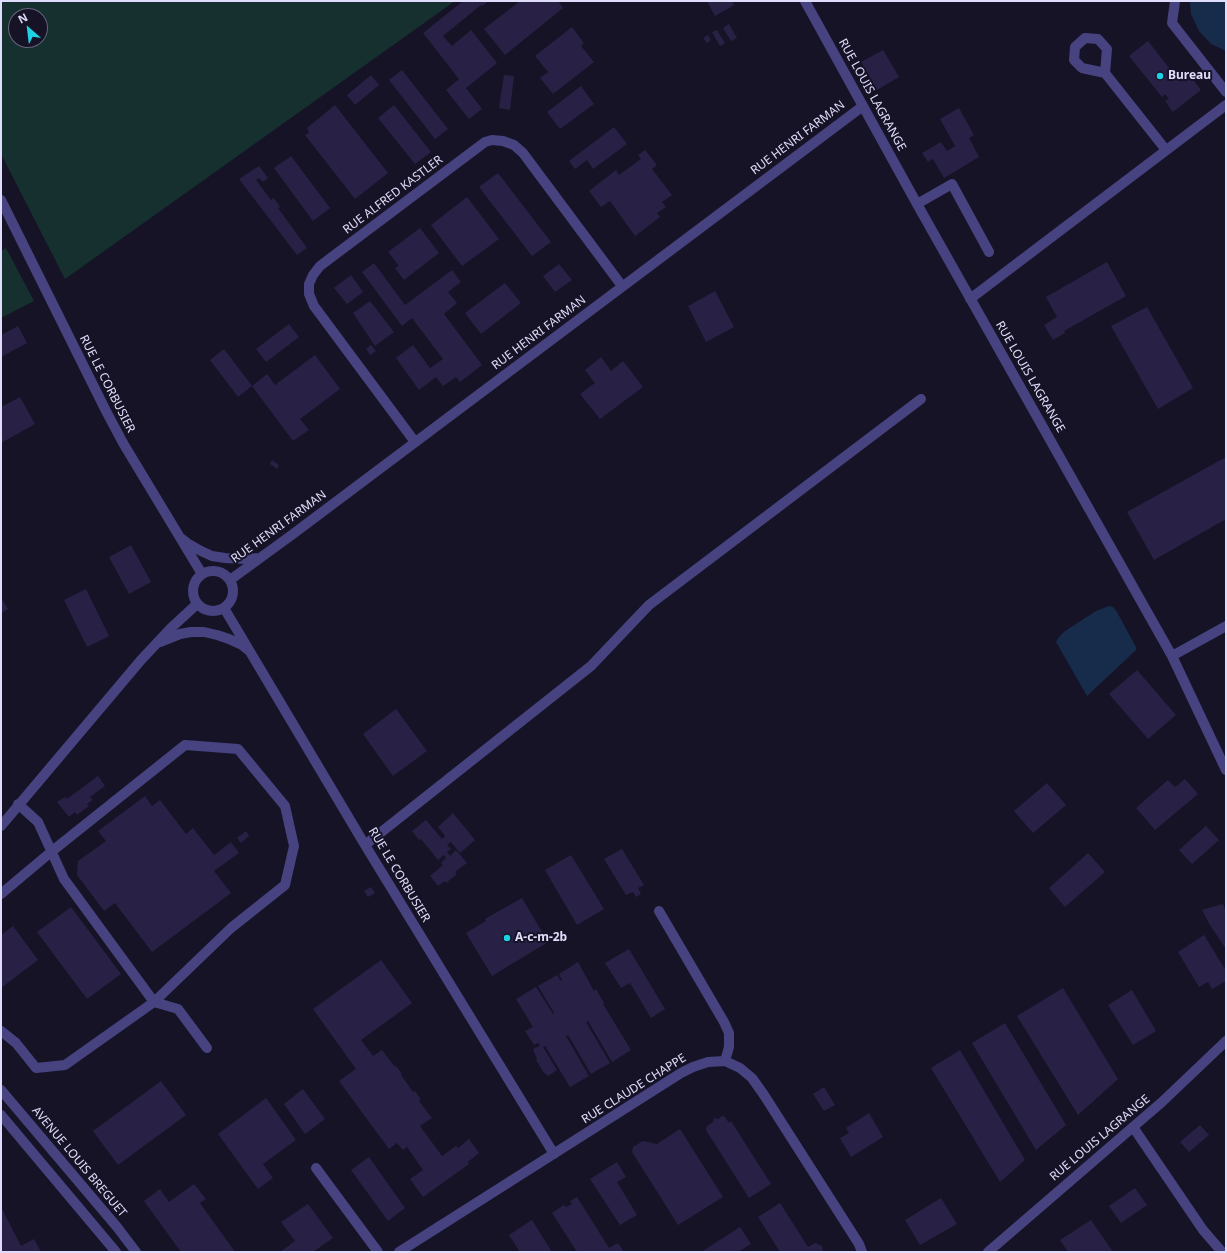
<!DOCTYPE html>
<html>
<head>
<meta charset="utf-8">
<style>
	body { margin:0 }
	#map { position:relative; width:1227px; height:1253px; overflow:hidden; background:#161326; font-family:"Noto Sans",sans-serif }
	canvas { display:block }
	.frame { position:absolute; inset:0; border:2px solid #e0dcfb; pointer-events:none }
	.north { position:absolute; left:8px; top:8px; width:40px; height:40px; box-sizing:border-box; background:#161326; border:1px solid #67637b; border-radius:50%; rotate:332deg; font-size:11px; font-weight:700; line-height:16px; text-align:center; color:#e0dcfb }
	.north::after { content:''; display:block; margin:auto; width:14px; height:18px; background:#1ed1e5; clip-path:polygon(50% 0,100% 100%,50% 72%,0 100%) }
</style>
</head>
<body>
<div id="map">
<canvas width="1227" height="1253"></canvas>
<div class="frame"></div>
<div class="north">N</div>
</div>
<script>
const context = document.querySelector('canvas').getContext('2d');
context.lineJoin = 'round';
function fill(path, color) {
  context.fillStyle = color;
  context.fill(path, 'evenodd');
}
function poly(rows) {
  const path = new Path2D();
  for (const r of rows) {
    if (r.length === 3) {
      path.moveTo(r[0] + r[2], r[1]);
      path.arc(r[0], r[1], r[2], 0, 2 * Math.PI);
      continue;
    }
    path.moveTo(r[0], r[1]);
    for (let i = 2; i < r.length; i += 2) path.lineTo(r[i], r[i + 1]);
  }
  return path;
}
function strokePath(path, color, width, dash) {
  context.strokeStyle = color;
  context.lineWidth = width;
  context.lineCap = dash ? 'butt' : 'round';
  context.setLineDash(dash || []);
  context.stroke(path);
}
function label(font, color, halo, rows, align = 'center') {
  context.font = font + ' "Noto Sans",sans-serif';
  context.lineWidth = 4;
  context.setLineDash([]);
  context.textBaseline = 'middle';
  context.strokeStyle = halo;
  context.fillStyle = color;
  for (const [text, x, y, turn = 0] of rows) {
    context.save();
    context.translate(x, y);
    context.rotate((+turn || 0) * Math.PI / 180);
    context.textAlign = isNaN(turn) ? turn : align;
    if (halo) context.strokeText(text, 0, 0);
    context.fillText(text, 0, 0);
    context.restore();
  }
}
const green = poly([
	[1,1,455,1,65,279,1,154],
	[16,16,40,16,40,40,16,40],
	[6,248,34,301,1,318,1,251]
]);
const water = poly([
	[1190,1,1226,1,1226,51,1211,44,1199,31,1191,14],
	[1109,606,1113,607,1117,612,1136,647,1136,650,1087,696,1056,642,1059,637,1065,631,1096,611]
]);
const building = poly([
	[463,1,489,1,482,6,481,5,443,36,452,46,471,30,497,63,466,88,482,109,469,119,446,90,459,79,423,33],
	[520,1,558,1,563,8,505,55,484,29],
	[707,1,732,1,734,5,715,16],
	[729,24,737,38,731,41,723,28],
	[572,27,584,43,581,46,594,62,553,94,540,78,548,72,535,56],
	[717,30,725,43,720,46,712,32],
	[708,35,711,40,707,43,703,38],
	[1148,41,1180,82,1182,80,1181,79,1188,73,1201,90,1173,112,1165,101,1169,99,1165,94,1162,97,1129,56],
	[883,50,899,77,877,90,861,62],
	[402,70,448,129,435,139,389,80],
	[371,75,379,85,355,105,347,95],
	[504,75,514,76,510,110,499,108],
	[581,86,594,104,560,129,547,112],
	[335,105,388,173,355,199,305,135,309,133,307,128],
	[394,105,431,152,415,164,378,118],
	[959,108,974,135,969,138,979,157,944,178,933,159,928,162,922,153,941,142,947,151,955,146,940,119],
	[614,127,627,144,593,169,587,160,575,169,569,161],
	[645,150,657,165,652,169,672,195,662,202,666,207,657,213,660,217,635,236,610,201,601,207,589,191,616,170,619,175,641,159,638,155],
	[291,156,330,208,313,221,274,168],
	[259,166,268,178,263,182,259,178,256,180,271,200,274,198,280,207,278,208,307,248,297,255,239,179],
	[498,173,551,242,532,256,479,187],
	[467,197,499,239,462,266,431,225],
	[420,228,439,253,404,280,395,268,399,266,388,252],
	[1107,262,1126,296,1064,331,1065,333,1053,340,1044,325,1057,317,1046,297],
	[374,263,405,305,452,270,461,282,448,292,457,303,444,314,482,365,460,382,456,377,443,386,436,377,419,390,396,358,413,345,430,368,443,359,412,318,402,326,362,272],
	[559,264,572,280,555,292,543,276],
	[351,275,363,292,347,304,334,288],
	[505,283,521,303,481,334,465,313],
	[715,291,734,327,706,342,688,306],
	[370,301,394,332,375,346,353,313],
	[1147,307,1193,388,1158,409,1111,326],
	[289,324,299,337,266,362,256,349],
	[18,326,27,343,1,357,1,335],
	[371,345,376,351,370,355,366,349],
	[224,349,252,386,238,397,210,360],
	[315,355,340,389,300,419,309,430,293,441,252,386,267,374,275,385],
	[601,357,611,371,623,361,643,387,600,419,580,394,595,383,585,370],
	[20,397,35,424,1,443,1,407],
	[1226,457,1226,519,1154,560,1127,512],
	[272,460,279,465,277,469,270,464],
	[131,545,151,582,129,594,109,557],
	[86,589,109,636,87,647,64,600],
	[1,598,8,609,1,613],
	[1137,670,1176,715,1148,739,1109,694],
	[396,709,427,751,393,776,363,734],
	[98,776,105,786,90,797,93,800,87,804,89,806,77,815,75,812,69,817,57,802,65,797,67,799],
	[1185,779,1198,794,1155,830,1136,808,1168,780,1175,787],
	[1047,783,1066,805,1033,833,1014,811],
	[145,796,152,806,160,800,186,834,193,828,214,855,231,842,239,853,214,871,231,893,152,952,115,903,104,911,77,875,78,861,106,841,98,831],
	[453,813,475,840,460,853,451,842,447,845,451,849,447,852,450,856,456,850,467,863,455,872,457,874,446,883,445,881,438,886,430,876,443,865,441,863,446,858,444,855,438,860,421,839,419,840,412,831,426,820,442,839,445,836,438,827],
	[1206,826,1219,840,1192,864,1179,850],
	[246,831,249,836,241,843,237,838],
	[622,849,644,885,638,888,641,894,636,897,633,892,626,895,604,859],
	[1088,853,1105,872,1065,907,1049,888],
	[571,855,604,909,577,925,545,870],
	[371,887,375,893,368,897,364,891],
	[522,898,548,942,492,976,466,933,486,921,485,919],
	[1223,904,1226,913,1226,949,1210,925,1202,910],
	[71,907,121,974,87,999,37,932],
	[13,926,38,960,1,988,1,935],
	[1204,935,1226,971,1226,981,1212,989,1208,982,1199,987,1178,952],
	[629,949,665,1009,651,1018,630,983,621,988,605,963],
	[381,960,412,1003,361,1040,373,1056,382,1050,395,1067,396,1066,402,1074,401,1075,413,1092,415,1091,421,1100,419,1101,432,1118,420,1126,442,1156,456,1146,458,1148,469,1139,479,1153,468,1162,469,1164,423,1197,410,1179,423,1170,407,1147,403,1150,397,1143,389,1149,339,1081,356,1069,313,1009],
	[578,962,594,991,596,989,604,1003,603,1004,631,1050,612,1062,588,1021,586,1022,610,1063,591,1074,568,1035,566,1036,589,1076,570,1087,545,1046,543,1047,557,1070,548,1076,545,1073,544,1073,536,1060,537,1059,533,1050,535,1048,540,1046,538,1043,534,1045,525,1031,533,1027,516,999,536,987,553,1014,554,1013,538,986,557,975,561,981,562,980,559,974],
	[1063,988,1118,1079,1078,1115,1017,1016],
	[1132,990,1156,1031,1133,1045,1108,1005],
	[1005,1023,1066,1125,1036,1150,972,1043],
	[960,1050,1025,1160,1000,1182,931,1068],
	[161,1081,186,1115,118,1165,93,1131],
	[824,1087,835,1105,824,1111,813,1094],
	[303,1089,325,1119,305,1134,284,1104],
	[266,1098,296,1140,263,1164,273,1178,258,1189,218,1134],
	[869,1113,883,1137,851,1157,840,1138,849,1133,846,1128],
	[722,1116,725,1117,729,1123,731,1121,771,1184,749,1198,706,1130,707,1126,713,1122,714,1118,718,1119],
	[1200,1125,1209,1135,1189,1152,1180,1142],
	[680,1129,723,1197,678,1225,632,1152,633,1147,643,1141,657,1144],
	[369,1157,405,1208,388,1221,351,1170],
	[617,1162,626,1177,617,1182,637,1215,620,1225,590,1179],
	[194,1184,206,1199,200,1203,235,1252,181,1252,144,1201,160,1189,169,1202],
	[1135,1188,1147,1205,1121,1223,1109,1206],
	[577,1197,609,1248,618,1243,624,1252,577,1252,552,1213,564,1205,566,1207,572,1204,570,1201],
	[941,1198,957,1224,920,1245,905,1220],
	[780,1203,808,1247,815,1243,822,1246,823,1252,780,1252,758,1217],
	[308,1204,333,1238,313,1252,280,1252,295,1241,281,1222],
	[1,1207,21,1246,34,1239,41,1252,1,1252],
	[532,1220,552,1252,520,1252,509,1235],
	[1091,1220,1113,1252,1068,1252,1060,1240],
	[740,1227,751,1244,738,1252,701,1252]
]);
const minor = poly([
	[805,1,917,204,1172,656,1226,770],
	[1175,1,1172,23,1226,92],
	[1105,73,1082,68,1074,60,1075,47,1085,38,1098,39,1107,49,1105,73,1166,150],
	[1,200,106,411,123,443,202,574],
	[917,204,952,184,989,252],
	[970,299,1226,105],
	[415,442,314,306,309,294,309,284,313,275,320,266,485,142,492,140,503,141,514,145,523,153,622,286],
	[182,539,187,543,201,551,212,556,225,558,245,559,259,558],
	[213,591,20],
	[230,580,293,534,863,106],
	[224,608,365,845,554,1154],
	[160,642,180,634,191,632,204,632,217,635,229,639,242,645,248,650],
	[1172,656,1226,626],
	[18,804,38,822,64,879,154,1002,178,1009,207,1048],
	[1,826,141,660,171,628,197,604],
	[365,845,591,666,649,605,921,399],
	[1,894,51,852,185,745,238,749,285,806,294,846,285,885,231,928,154,1002,65,1065,36,1068,16,1043,1,1031],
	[659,911,724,1022,729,1033,729,1047,725,1061],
	[1,1090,117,1227,136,1252],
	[1,1115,116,1252],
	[1133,1127,1203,1230,1222,1252],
	[316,1168,378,1252],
	[399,1252,681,1073,693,1067,708,1062,725,1061,740,1068,752,1078,764,1095,859,1244,862,1252],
	[988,1252,1162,1102,1226,1041]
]);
const markers = [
	[1160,76,4,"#1ed1e5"],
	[507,938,4,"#1ed1e5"]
];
const poiNames = [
	["Bureau",1168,76],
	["A-c-m-2b",515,938]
];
const streetNames = [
	["RUE LOUIS LAGRANGE",872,95,61],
	["RUE HENRI FARMAN",798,138,-37],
	["RUE ALFRED KASTLER",393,195,-37],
	["RUE HENRI FARMAN",539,333,-37],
	["RUE LOUIS LAGRANGE",1030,377,60],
	["RUE LE CORBUSIER",107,384,63],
	["RUE HENRI FARMAN",279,527,-36],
	["RUE LE CORBUSIER",399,875,59],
	["RUE CLAUDE CHAPPE",634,1089,-32],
	["RUE LOUIS LAGRANGE",1100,1138,-40],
	["AVENUE LOUIS BREGUET",79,1162,50]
];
fill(green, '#16302f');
fill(water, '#172b4b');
fill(building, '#282145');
strokePath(minor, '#464380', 10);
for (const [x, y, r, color] of markers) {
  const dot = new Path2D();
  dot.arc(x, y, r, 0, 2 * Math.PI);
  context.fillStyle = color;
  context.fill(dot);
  strokePath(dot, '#161326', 1.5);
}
label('bold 12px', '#e0dcfb', '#161326', poiNames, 'left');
label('12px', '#e0dcfb', '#161326', streetNames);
</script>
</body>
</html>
